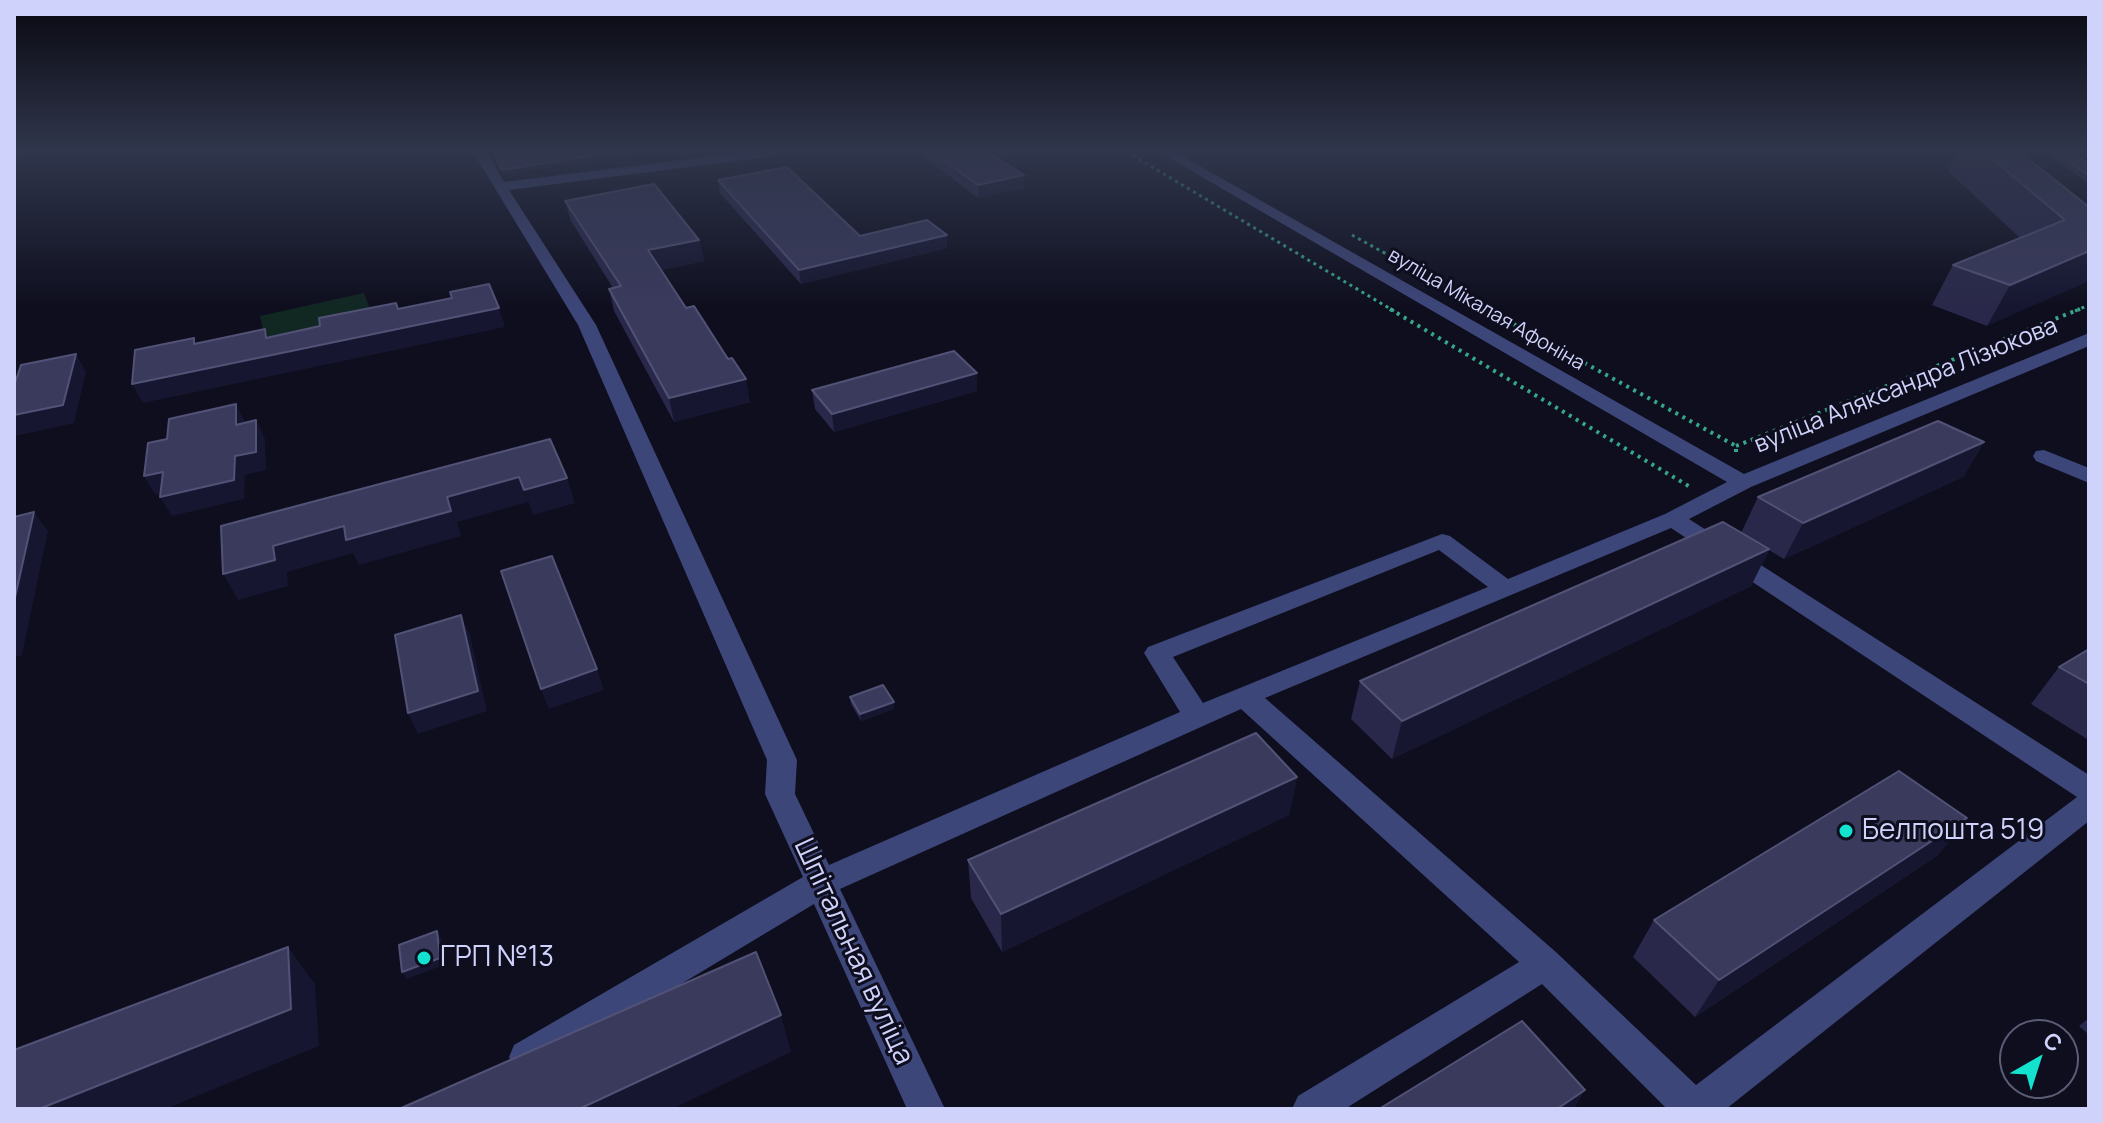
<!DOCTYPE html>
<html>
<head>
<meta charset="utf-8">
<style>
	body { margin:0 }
	#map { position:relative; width:2103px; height:1123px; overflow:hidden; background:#0e0e1e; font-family:Manrope,sans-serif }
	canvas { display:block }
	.frame { position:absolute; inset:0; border:16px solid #cfd3fb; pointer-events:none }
	.north { position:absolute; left:1999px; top:1019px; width:80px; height:80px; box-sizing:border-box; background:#0e0e1e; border:2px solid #5b5d76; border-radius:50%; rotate:39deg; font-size:22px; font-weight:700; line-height:32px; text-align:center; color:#cfd3fb }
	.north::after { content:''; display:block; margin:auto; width:28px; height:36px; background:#13e3ce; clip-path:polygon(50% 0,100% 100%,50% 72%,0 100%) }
</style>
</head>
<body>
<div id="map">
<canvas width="2103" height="1123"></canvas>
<div class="frame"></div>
<div class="north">С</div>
</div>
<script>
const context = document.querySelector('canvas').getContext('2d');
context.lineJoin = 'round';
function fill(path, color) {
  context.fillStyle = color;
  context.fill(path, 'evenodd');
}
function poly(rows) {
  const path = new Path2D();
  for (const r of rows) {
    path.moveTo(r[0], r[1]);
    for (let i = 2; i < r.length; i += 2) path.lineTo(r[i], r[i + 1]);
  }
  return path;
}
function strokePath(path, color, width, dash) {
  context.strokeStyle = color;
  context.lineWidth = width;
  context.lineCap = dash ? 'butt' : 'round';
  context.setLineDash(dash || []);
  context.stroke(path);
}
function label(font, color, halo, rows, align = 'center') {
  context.font = font + ' Manrope,sans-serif';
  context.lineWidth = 6;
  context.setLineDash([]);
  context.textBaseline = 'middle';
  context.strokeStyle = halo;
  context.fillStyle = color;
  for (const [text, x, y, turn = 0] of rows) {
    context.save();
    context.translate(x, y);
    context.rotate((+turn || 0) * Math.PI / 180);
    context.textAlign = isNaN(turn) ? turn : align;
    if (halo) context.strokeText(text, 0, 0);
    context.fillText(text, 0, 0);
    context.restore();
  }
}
const green = poly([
	[364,293,372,314,265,339,260,316]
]);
const pathFar1 = poly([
	[1127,152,1394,311],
	[1352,235,1490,311],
	[2075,311,2089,305]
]);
const path = poly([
	[1390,309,1692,488],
	[1486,309,1736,446,1736,456],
	[1736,446,2080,309]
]);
const minor = poly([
	[473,152,487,152,504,182,745,152,781,152,774,156,509,190,596,325,797,760,795,794,829,865,1180,712,1144,653,1148,647,1442,534,1450,536,1508,579,1665,514,1727,482,1159,152,1175,152,1744,474,2089,333,2089,346,1751,487,1689,519,2089,775,2089,821,1726,1109,1667,1109,1542,984,1345,1109,1292,1109,1298,1096,1519,962,1241,709,840,889,945,1109,907,1109,814,904,540,1069,527,1075,514,1069,509,1057,514,1045,803,877,765,794,767,760,578,325,473,152],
	[1671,528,2077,797,1696,1085,1557,953,1265,698,1671,528],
	[1439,550,1488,587,1203,703,1173,657,1439,550],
	[2044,450,2089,468,2089,483,2036,461,2033,456,2036,451,2044,450]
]);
const wall = poly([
	[919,152,988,152,1024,188,978,198,920,154],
	[1958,152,2020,152,2089,207,1987,326,1932,305,1953,265,2020,238,1948,171],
	[2046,152,2071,152,2089,164,2089,184],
	[718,180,860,236,947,248,801,284,720,193],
	[565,201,699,240,704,261,661,270,750,402,674,422,614,311,609,289,613,288,571,221],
	[812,390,977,391,834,432,815,409],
	[1984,442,1963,477,1784,559,1769,550,1751,586,1392,759,1351,719,1360,681,1741,533,1758,497],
	[2089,649,2089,737,2087,739,2031,704,2059,667],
	[850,697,894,709,861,721,851,704],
	[1297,777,1289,815,1002,952,971,898,968,860],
	[1967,818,1938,855,1695,1017,1633,957,1654,920],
	[2089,1018,2089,1035,2079,1026]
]);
const shadedWall = poly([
	[14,152,36,152,14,157],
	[613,152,643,152,504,175,502,170],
	[1024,175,1024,188,978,198,978,185],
	[947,235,947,248,801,284,799,270],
	[699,240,704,261,653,272,648,250],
	[2089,251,2089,281,1987,326,2010,285],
	[396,303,403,321,499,308,505,327,143,403,132,384,265,329,274,348],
	[76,354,86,372,74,423,16,436,14,432,14,415],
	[977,373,977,391,834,432,832,414],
	[746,379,750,402,674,422,669,398],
	[236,404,245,422,236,425],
	[256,420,265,439,266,470,245,475,244,499,172,516,160,497],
	[1984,442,1963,477,1784,559,1803,523],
	[163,472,174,491,155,495,144,476],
	[519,477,528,502,457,522,461,536,359,565,353,553,287,572,288,586,238,600,223,574,273,546],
	[567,478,575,503,533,515,524,490],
	[34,512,48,531,22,655,14,657,14,602],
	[1769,549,1751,586,1392,759,1402,721],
	[461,615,470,635,487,711,418,734,408,713],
	[597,669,604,690,549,709,541,689],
	[894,702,894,709,861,721,860,714],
	[1297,777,1289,815,1002,952,1001,914],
	[1967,818,1938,855,1695,1017,1719,980],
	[437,931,441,938,444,965,407,979,402,972],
	[288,947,315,984,319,1046,165,1109,39,1109],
	[781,1015,791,1052,672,1109,579,1109],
	[1585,1090,1574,1109,1557,1109]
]);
const building = poly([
	[493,152,613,152,502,170,493,152],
	[932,152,988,152,1024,175,978,185,932,152],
	[1984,152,2020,152,2089,207,2089,251,2010,285,1953,265,2065,220,1984,152],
	[2055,152,2071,152,2089,164,2089,176,2055,152],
	[787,167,860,236,927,220,947,235,799,270,718,180,787,167],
	[654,184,699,240,648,250,686,308,694,306,728,359,732,358,746,379,669,398,609,289,621,286,565,201,654,184],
	[489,284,499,308,132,384,135,350,194,338,194,344,265,329,266,338,320,326,319,318,396,303,398,309,452,298,450,292,489,284],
	[954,351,977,373,832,414,812,390,954,351],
	[76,354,63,405,14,415,14,386,21,365,76,354],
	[236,404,236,425,256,420,256,452,235,456,234,480,160,497,163,472,144,476,148,443,167,439,169,419,236,404],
	[1938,421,1984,442,1803,523,1758,497,1938,421],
	[550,439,567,478,524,490,519,477,447,497,451,511,346,540,344,526,273,546,275,560,223,574,221,526,550,439],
	[34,512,14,602,14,517,34,512],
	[1723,522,1769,549,1402,721,1360,681,1723,522],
	[552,556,597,669,541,689,501,571,552,556],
	[461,615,478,691,408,713,395,635,461,615],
	[2089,649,2089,684,2059,667,2089,649],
	[883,685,894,702,860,714,850,697,883,685],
	[1256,733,1297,777,1001,914,968,860,1256,733],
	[1899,771,1967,818,1719,980,1654,920,1899,771],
	[437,931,440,958,402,972,399,945,437,931],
	[288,947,291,1009,39,1109,14,1109,14,1050,288,947],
	[756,952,781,1015,579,1109,399,1109,756,952],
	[1522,1021,1585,1090,1557,1109,1379,1109,1522,1021]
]);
const markers = [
	[1846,831,8,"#13e3ce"],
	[424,958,8,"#13e3ce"]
];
const farStreetnames = [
	["вуліца Мікалая Афоніна",1486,310,30]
];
const streetNames = [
	["вуліца Аляксандра Лізюкова",1906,386,-22]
];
const nearPoinames = [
	["Белпошта 519",1862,831],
	["ГРП №13",440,958]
];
const nearStreetnames = [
	["Шпітальная вуліца",853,952,65]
];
fill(green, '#112722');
strokePath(pathFar1, '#37a78a', 3, [3, 4]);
strokePath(path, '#37a78a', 4, [3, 5]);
fill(minor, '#3d4679');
fill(wall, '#29284a');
fill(shadedWall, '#161631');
fill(building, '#3a3a5d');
strokePath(building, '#525276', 2);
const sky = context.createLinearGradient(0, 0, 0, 309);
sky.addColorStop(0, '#080810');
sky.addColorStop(0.49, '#30364c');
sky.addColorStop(1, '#30364c00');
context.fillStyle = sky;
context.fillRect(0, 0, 2103, 309);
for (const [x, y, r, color] of markers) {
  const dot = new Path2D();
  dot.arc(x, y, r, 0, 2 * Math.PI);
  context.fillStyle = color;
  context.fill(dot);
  strokePath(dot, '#0e0e1e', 3);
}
label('20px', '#cfd3fb', '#0e0e1e', farStreetnames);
label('24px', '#cfd3fb', '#0e0e1e', streetNames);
label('28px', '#cfd3fb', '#0e0e1e', nearPoinames, 'left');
label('28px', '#cfd3fb', '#0e0e1e', nearStreetnames);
</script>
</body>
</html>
